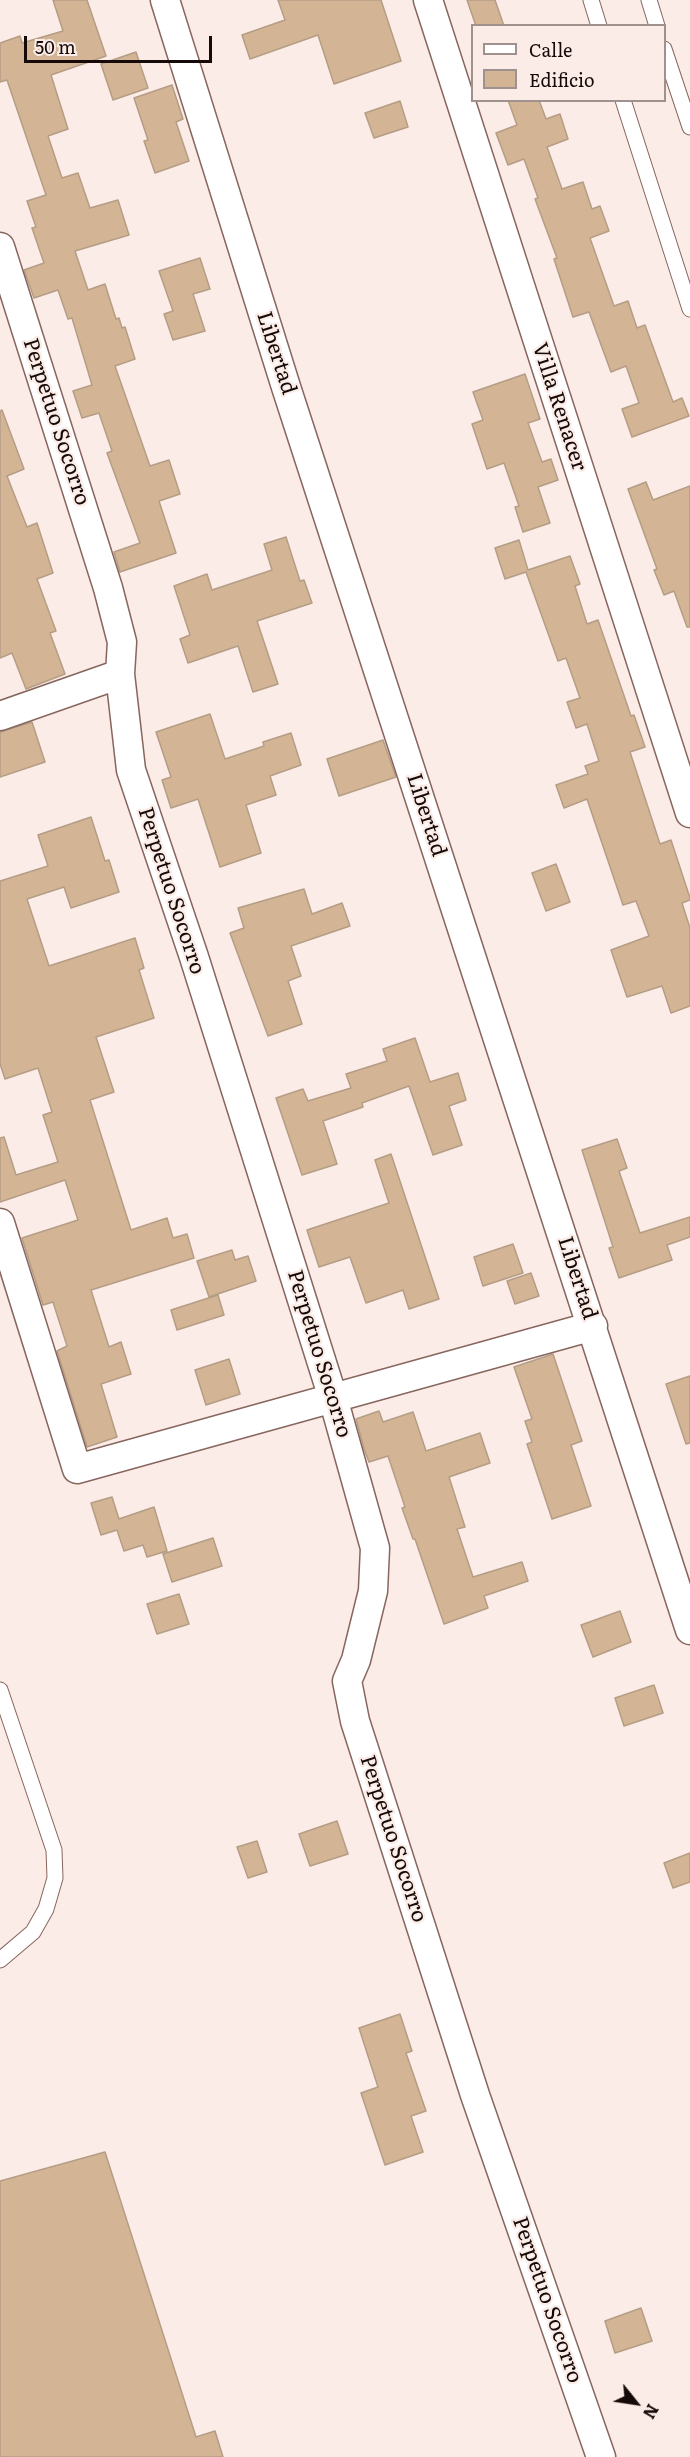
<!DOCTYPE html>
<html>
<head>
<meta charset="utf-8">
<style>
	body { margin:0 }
	#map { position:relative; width:690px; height:2457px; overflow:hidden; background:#fbece8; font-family:Literata,serif }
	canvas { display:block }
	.legend { position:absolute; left:471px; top:24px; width:195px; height:78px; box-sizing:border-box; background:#fbece8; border:2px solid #9f928e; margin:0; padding:8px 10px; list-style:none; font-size:18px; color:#150a07 }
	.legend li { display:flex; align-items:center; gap:12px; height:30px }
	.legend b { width:30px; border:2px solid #9f928e }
	.north { position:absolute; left:606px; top:2373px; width:60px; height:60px; -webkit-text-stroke:4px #fbece8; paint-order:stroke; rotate:120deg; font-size:16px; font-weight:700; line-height:24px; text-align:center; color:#150a07 }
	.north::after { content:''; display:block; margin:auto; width:21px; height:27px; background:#150a07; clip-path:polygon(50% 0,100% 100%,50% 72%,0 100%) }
	.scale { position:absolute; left:24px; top:36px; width:188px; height:27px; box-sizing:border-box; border:3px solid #150a07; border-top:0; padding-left:8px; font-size:18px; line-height:21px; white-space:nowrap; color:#150a07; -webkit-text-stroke:4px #fbece8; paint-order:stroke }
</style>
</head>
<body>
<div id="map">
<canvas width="690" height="2457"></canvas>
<ul class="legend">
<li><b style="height:8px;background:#fff"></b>Calle</li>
<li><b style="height:16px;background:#d3b595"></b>Edificio</li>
</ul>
<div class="north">N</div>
<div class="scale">50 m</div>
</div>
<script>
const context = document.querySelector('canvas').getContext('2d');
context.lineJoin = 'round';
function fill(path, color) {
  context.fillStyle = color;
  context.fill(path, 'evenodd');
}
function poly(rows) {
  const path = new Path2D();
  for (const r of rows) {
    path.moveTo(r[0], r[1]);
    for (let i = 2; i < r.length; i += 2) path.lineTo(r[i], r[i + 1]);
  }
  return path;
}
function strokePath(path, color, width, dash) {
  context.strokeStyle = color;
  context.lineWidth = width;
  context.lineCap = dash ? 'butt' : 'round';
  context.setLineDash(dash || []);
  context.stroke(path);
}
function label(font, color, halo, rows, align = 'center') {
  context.font = font + ' Literata,serif';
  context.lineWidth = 4.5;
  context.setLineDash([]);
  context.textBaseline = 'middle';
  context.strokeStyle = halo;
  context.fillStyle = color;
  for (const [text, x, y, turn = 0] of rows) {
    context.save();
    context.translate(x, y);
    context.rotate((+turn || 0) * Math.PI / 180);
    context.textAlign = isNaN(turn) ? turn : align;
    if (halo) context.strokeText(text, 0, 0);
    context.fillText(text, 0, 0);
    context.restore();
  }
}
const building = poly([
	[53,0,87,0,106,56,51,75,68,129,48,136,62,178,78,173,90,208,118,200,129,235,75,251,88,290,105,284,116,319,119,318,122,328,125,327,135,359,115,366,150,466,169,460,180,494,159,501,176,553,120,572,114,552,140,543,107,453,112,451,99,413,82,418,73,391,92,385,72,318,68,319,58,290,34,298,24,270,44,263,32,228,36,227,27,201,46,195,7,80,0,82,0,43,20,36,22,43,63,31,53,0],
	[278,0,381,0,401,61,334,84,318,35,250,59,242,35,285,20,278,0],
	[467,0,495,0,504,26,476,26,467,0],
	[136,52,148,88,113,100,101,64,136,52],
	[172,85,183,119,176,122,189,161,155,173,144,141,148,140,134,98,172,85],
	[508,100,539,100,546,119,560,114,568,139,547,147,562,189,583,182,592,209,600,206,609,231,590,238,614,306,628,301,637,328,645,325,673,402,682,398,689,416,632,437,622,409,639,403,626,366,611,372,589,312,573,317,554,259,557,258,535,199,538,198,524,159,508,165,496,133,517,125,508,100],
	[400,101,408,127,374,138,365,113,400,101],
	[200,258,210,289,193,294,205,331,173,340,164,314,173,311,159,271,200,258],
	[525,374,540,419,528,423,542,462,551,459,558,480,538,487,550,523,523,532,515,507,519,506,504,463,487,469,472,424,483,420,473,392,525,374],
	[2,410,24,469,7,476,27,527,37,523,53,573,37,579,56,631,50,633,65,674,26,689,12,653,0,658,0,411,2,410],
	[646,482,653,500,690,486,690,627,687,627,674,591,664,595,654,570,657,569,628,489,646,482],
	[286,537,300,581,304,580,312,603,257,621,278,684,253,692,238,646,188,663,180,639,190,635,174,586,207,574,212,590,272,570,264,544,286,537],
	[519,540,528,570,570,556,580,584,575,586,587,624,598,620,631,716,634,715,645,747,630,752,660,844,671,840,690,898,690,900,682,903,690,928,690,1006,671,1013,662,986,627,997,611,950,649,936,636,901,623,905,587,799,564,808,556,785,588,774,585,766,599,761,587,724,576,728,567,702,580,698,566,658,558,661,526,572,505,579,495,548,519,540],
	[210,714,225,759,264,746,263,742,291,733,301,765,270,776,276,795,246,805,261,853,220,867,198,799,171,808,162,780,171,777,156,732,210,714],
	[32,722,45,762,0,777,0,732,32,722],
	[383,740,396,777,339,796,327,759,383,740],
	[91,817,105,861,109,860,119,892,71,908,64,887,27,899,49,966,135,938,144,968,139,970,154,1018,96,1037,114,1092,90,1100,131,1230,167,1218,173,1238,187,1234,194,1258,91,1290,109,1347,121,1342,131,1374,101,1384,117,1437,87,1447,57,1351,67,1346,53,1302,43,1305,22,1238,78,1220,65,1180,0,1202,0,1138,4,1137,16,1175,58,1162,43,1115,52,1112,38,1068,5,1079,0,1064,0,881,48,866,38,835,91,817],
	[556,864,570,902,546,911,532,873,556,864],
	[304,889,312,914,342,903,350,926,291,946,301,976,288,981,302,1024,268,1036,230,933,244,928,238,908,304,889],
	[415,1038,430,1082,458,1073,466,1100,449,1106,462,1145,433,1155,409,1086,362,1103,363,1107,323,1121,337,1164,302,1175,276,1098,303,1089,308,1101,351,1088,346,1074,387,1061,383,1049,415,1038],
	[617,1139,627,1168,619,1171,640,1233,690,1217,690,1237,667,1245,672,1260,619,1278,609,1248,613,1247,582,1150,617,1139],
	[391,1154,439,1299,409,1309,403,1290,366,1303,350,1257,319,1267,307,1230,389,1203,375,1160,391,1154],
	[513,1244,523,1273,483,1286,474,1257,513,1244],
	[232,1250,235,1260,248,1256,256,1281,209,1297,197,1261,232,1250],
	[531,1273,539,1296,515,1304,507,1281,531,1273],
	[218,1295,224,1315,177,1330,171,1310,218,1295],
	[553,1354,582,1441,571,1445,591,1506,552,1519,527,1444,532,1442,525,1421,532,1419,514,1367,553,1354],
	[229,1359,240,1394,206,1405,195,1370,229,1359],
	[690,1376,690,1443,686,1444,666,1384,690,1376],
	[379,1411,383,1422,413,1412,426,1451,480,1433,490,1463,449,1477,465,1527,457,1529,473,1577,522,1562,528,1581,484,1596,488,1608,444,1624,415,1539,413,1539,402,1508,405,1507,388,1456,369,1462,364,1449,356,1419,379,1411],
	[112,1497,119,1519,154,1507,167,1551,147,1557,143,1545,124,1551,117,1530,101,1535,91,1503,112,1497],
	[213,1538,222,1566,172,1582,163,1554,213,1538],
	[179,1594,189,1624,157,1634,147,1604,179,1594],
	[620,1611,631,1642,593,1657,581,1625,620,1611],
	[654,1685,663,1713,624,1726,615,1698,654,1685],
	[337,1821,348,1854,310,1866,299,1834,337,1821],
	[257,1841,267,1872,248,1878,237,1847,257,1841],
	[690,1853,690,1882,673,1888,664,1863,690,1853],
	[400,2014,412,2051,406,2053,426,2111,411,2116,423,2152,385,2165,361,2093,378,2087,359,2028,400,2014],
	[105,2152,196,2437,215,2431,223,2457,0,2457,0,2181,105,2152],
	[641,2308,652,2341,615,2353,605,2321,641,2308]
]);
const service = poly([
	[591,0,599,26],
	[649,0,657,26],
	[664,49,690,127],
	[623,100,690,309],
	[0,1690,54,1850,55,1878,46,1909,33,1932,0,1960]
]);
const minor = poly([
	[165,0,286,387,690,1630],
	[428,0,690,813],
	[0,247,108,588,122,642,120,674,131,770,194,957,333,1398,375,1548,373,1591,356,1660,347,1681,355,1721,475,2095,601,2457],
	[0,716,120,674],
	[0,1223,77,1469,593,1326]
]);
const streetNames = [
	["Libertad",276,353,72],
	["Villa Renacer",559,407,72],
	["Perpetuo Socorro",56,422,72],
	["Libertad",426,815,72],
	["Perpetuo Socorro",171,891,72],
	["Libertad",577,1278,72],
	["Perpetuo Socorro",319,1354,73],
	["Perpetuo Socorro",393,1839,72],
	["Perpetuo Socorro",547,2300,71]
];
fill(building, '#d3b595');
strokePath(building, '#b59d85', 1.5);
strokePath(service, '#87665d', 17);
strokePath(minor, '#87665d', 31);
strokePath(service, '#fff', 15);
strokePath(minor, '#fff', 28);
label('21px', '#150a07', '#fbece8', streetNames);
</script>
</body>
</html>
